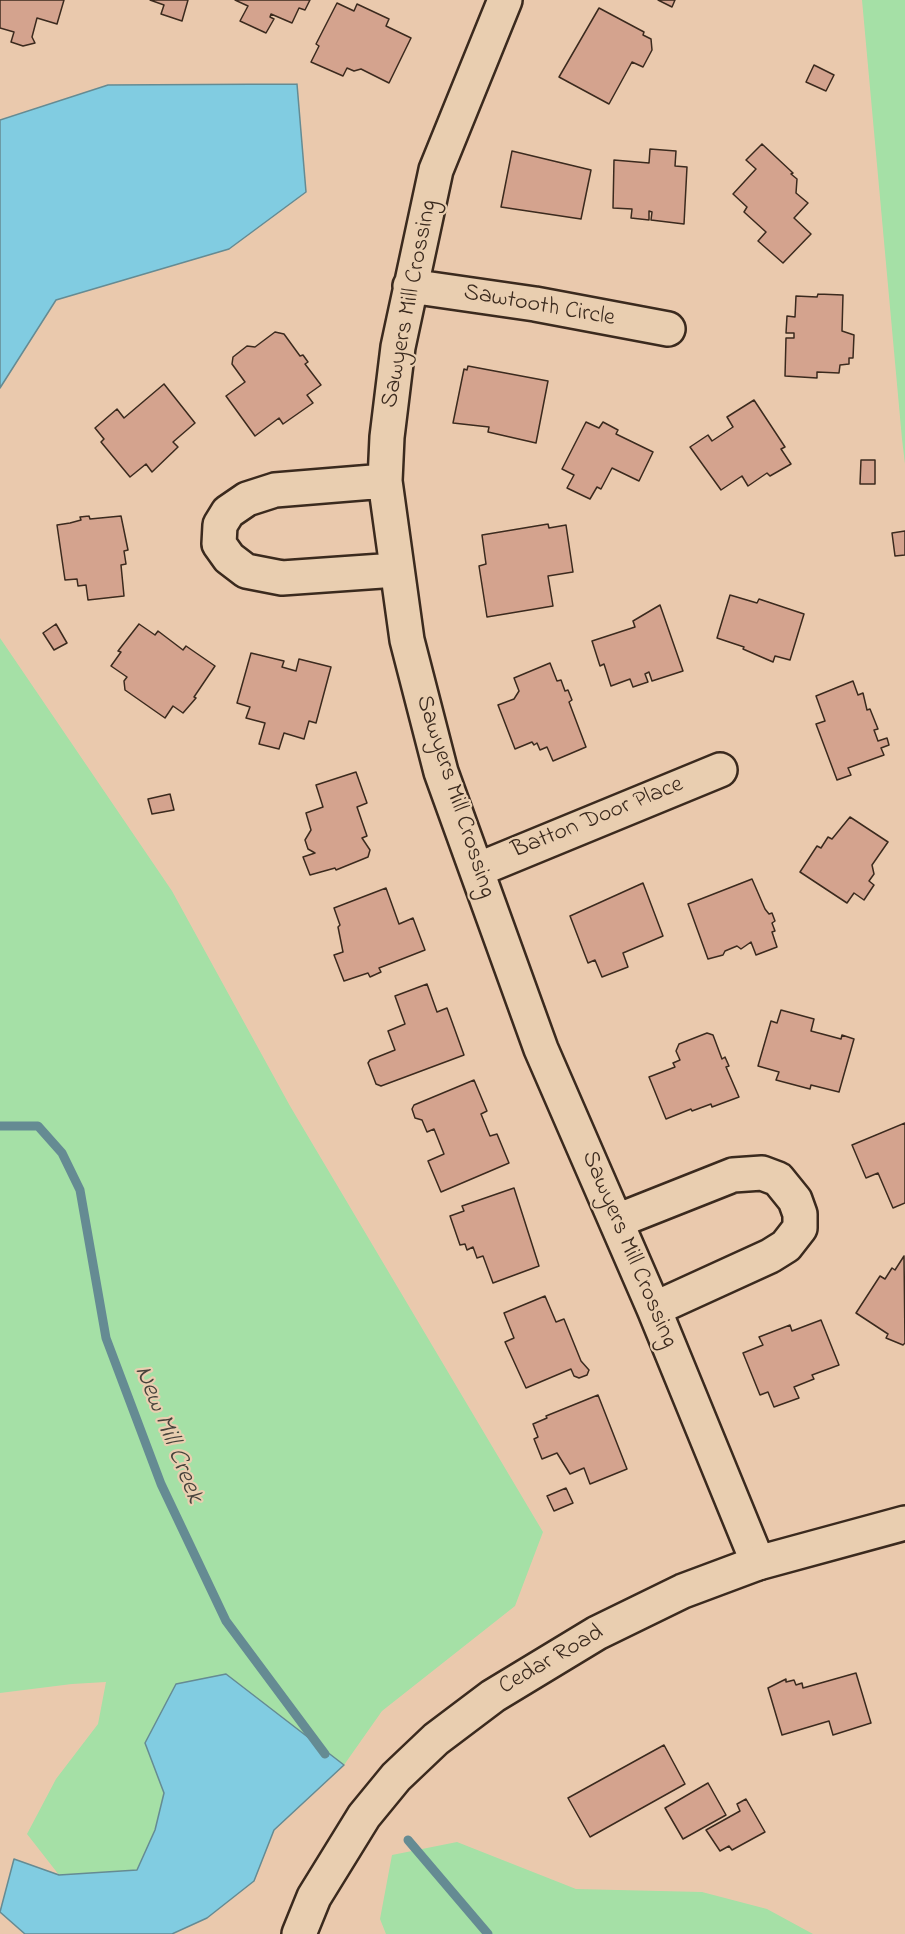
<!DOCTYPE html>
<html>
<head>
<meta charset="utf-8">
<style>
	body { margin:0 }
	canvas { display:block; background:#eac9ad }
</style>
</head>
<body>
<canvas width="905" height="1934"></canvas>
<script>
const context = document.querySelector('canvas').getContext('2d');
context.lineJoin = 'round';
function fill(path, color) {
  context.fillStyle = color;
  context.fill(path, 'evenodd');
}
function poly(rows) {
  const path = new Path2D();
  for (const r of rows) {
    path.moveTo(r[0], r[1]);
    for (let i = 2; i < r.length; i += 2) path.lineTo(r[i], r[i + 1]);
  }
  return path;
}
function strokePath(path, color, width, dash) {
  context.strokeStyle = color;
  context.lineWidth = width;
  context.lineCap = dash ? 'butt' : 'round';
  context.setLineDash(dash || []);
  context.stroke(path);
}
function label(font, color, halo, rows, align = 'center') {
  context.font = font + ' "Indie Flower",sans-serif';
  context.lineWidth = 4.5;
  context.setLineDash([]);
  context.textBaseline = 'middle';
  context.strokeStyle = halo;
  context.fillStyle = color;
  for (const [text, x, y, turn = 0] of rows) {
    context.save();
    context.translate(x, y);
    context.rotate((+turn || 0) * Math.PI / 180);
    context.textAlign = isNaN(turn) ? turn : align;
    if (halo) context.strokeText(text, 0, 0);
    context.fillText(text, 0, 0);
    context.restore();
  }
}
const green = poly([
	[862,0,905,0,905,464,902,439],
	[0,638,172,891,290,1106,543,1532,515,1606,382,1711,344,1765,226,1674,145,1743,164,1793,155,1830,137,1870,59,1875,27,1834,56,1779,98,1724,106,1682,72,1684,0,1693],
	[457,1842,576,1889,702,1892,767,1909,813,1934,386,1934,380,1919,392,1855]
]);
const water = poly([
	[297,84,306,192,229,249,56,300,0,388,0,120,108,85,297,84],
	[226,1674,344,1765,274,1830,254,1881,207,1918,172,1934,25,1934,0,1912,14,1859,59,1875,137,1870,155,1830,164,1793,145,1743,176,1684,226,1674]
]);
const stream = poly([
	[0,1126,38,1126,62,1153,80,1190,106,1338,161,1484,226,1621,325,1754],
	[408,1840,488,1934]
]);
const building = poly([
	[0,0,64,0,57,24,37,18,32,37,35,43,23,46,11,42,14,32,0,28,0,0],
	[188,0,182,21,161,14,164,5,150,0,188,0],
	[235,0,310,0,305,10,299,8,292,23,271,14,270,17,274,19,266,33,240,21,248,6,235,0],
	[658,0,675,0,672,7,658,0],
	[337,3,354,11,357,4,389,19,386,26,411,38,389,83,361,69,354,71,347,68,343,76,311,62,319,46,316,44,337,3],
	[599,8,644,32,643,35,651,39,652,50,643,67,632,62,609,104,559,77,599,8],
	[814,65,834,75,826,91,806,82,814,65],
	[762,144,793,173,791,174,797,179,796,193,808,203,794,218,811,234,783,263,758,241,766,232,744,212,747,207,733,194,756,169,746,160,762,144],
	[650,149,676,151,675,166,687,167,684,224,651,220,652,212,649,211,649,220,631,218,632,209,613,208,614,160,649,163,650,149],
	[512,151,591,170,581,219,501,207,512,151],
	[818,294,843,295,842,331,854,335,853,358,849,358,849,364,840,365,839,373,817,372,817,378,785,376,786,338,794,338,794,333,786,333,787,316,795,317,796,296,817,297,818,294],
	[275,332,284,334,300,356,303,355,308,362,305,364,321,385,307,395,313,403,283,424,279,418,255,436,226,396,245,382,232,364,233,357,247,346,255,347,275,332],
	[468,366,548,381,536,443,488,432,489,427,453,423,464,369,467,370,468,366],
	[164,384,195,423,173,442,178,447,152,472,146,464,130,477,101,442,104,439,95,428,117,409,124,418,164,384],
	[754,400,785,447,781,449,791,464,770,476,767,473,748,486,742,476,721,490,690,447,708,435,712,441,733,427,727,417,754,400],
	[586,422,599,428,603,422,618,430,616,434,653,452,639,481,612,468,601,489,597,487,590,499,567,488,574,475,562,469,586,422],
	[861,460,875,460,875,484,860,484,861,460],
	[89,516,90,519,121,516,128,550,124,551,126,564,121,565,124,596,88,600,86,585,78,586,77,579,65,580,57,525,70,523,81,520,80,517,89,516],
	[548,524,549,528,566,525,573,572,548,576,553,606,487,617,479,566,486,564,482,535,548,524],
	[905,531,905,555,895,556,892,533,905,531],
	[730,595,757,603,759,599,804,614,790,660,775,656,773,662,743,649,744,647,717,638,730,595],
	[660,605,683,671,652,681,649,672,645,674,648,682,633,687,630,679,611,686,604,664,600,666,592,641,635,627,633,621,660,605],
	[56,624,67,643,54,650,43,633,56,624],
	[139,624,155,635,158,631,183,650,186,646,215,666,194,697,196,698,183,713,173,706,165,718,125,690,124,681,127,677,111,666,121,652,118,651,139,624],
	[251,653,284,661,282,667,296,671,299,659,331,667,316,723,309,721,304,739,284,733,279,749,259,744,265,723,246,718,250,707,237,703,251,653],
	[550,663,557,681,561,680,565,691,568,690,572,700,569,702,586,747,553,761,547,747,540,750,537,743,534,745,532,742,515,749,498,705,514,699,519,691,514,678,550,663],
	[853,681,858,695,863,693,867,710,870,709,878,729,874,730,878,741,887,738,889,745,881,748,884,755,848,768,851,775,837,780,816,724,825,721,816,696,853,681],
	[356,772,367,803,357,807,367,836,362,838,370,850,368,857,336,870,335,868,310,875,303,857,315,853,308,849,305,840,311,830,306,813,323,807,316,785,356,772],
	[170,794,174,810,152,814,148,799,170,794],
	[850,817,888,842,872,865,874,874,869,881,874,885,864,900,854,893,847,903,800,872,817,846,821,848,828,837,832,839,850,817],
	[752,879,765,909,769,914,772,913,775,921,772,923,775,931,772,932,777,947,756,955,751,942,741,949,737,946,725,951,723,955,708,959,688,904,752,879],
	[643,883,663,936,623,953,628,967,602,977,595,960,588,963,570,916,643,883],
	[386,888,399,924,413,918,425,950,379,968,381,972,370,977,368,973,344,981,334,955,343,952,338,927,340,925,334,908,386,888],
	[427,984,437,1012,447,1008,464,1055,381,1086,376,1084,368,1063,370,1060,395,1050,388,1031,405,1024,395,996,427,984],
	[781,1010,814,1019,811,1031,841,1039,842,1035,854,1039,839,1092,811,1085,810,1089,776,1080,779,1072,758,1066,771,1021,777,1023,781,1010],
	[707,1033,713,1035,722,1059,725,1057,729,1066,726,1067,739,1097,712,1107,711,1104,692,1111,691,1109,666,1119,649,1077,675,1067,673,1063,680,1060,676,1051,679,1044,707,1033],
	[474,1080,487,1111,481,1114,490,1136,497,1134,509,1163,441,1192,428,1161,444,1154,434,1129,427,1132,422,1120,415,1118,412,1109,414,1105,474,1080],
	[905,1123,905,1203,893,1208,878,1173,866,1178,852,1145,905,1123],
	[514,1188,539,1266,493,1283,483,1256,477,1258,473,1247,467,1250,465,1244,460,1245,450,1216,464,1211,462,1206,514,1188],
	[904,1256,905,1343,903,1345,886,1338,888,1334,856,1313,880,1276,885,1279,892,1268,895,1270,904,1256],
	[545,1296,556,1322,564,1319,581,1361,589,1370,587,1375,579,1378,574,1376,571,1369,526,1388,505,1342,514,1338,504,1313,545,1296],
	[821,1320,839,1365,812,1375,814,1379,794,1387,799,1398,774,1407,768,1392,760,1395,743,1353,763,1345,759,1337,790,1325,792,1331,821,1320],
	[598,1395,627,1469,590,1484,584,1468,570,1474,557,1453,542,1459,534,1439,538,1437,533,1424,547,1418,546,1416,598,1395],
	[566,1488,573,1503,554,1511,547,1496,566,1488],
	[856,1673,871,1723,833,1735,829,1721,782,1735,768,1688,786,1679,786,1682,794,1680,796,1685,802,1683,803,1688,856,1673],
	[664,1745,685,1784,590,1837,568,1798,664,1745],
	[708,1783,726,1815,683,1839,665,1808,708,1783],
	[746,1799,765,1832,732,1850,729,1846,720,1851,706,1830,740,1811,737,1804,746,1799]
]);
const minor = poly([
	[505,0,436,170,398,347,387,437,385,481,407,640,441,772,541,1049,654,1309,758,1563],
	[410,286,535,304,668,329],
	[385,481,275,490,247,499,228,512,220,525,219,544,229,558,246,571,282,578,396,570],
	[477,870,720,770],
	[617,1221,733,1175,762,1173,778,1179,795,1200,800,1214,800,1228,786,1246,770,1256,654,1309]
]);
const tertiary = poly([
	[299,1934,314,1897,364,1816,396,1777,436,1739,493,1696,597,1633,683,1591,758,1563,905,1523]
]);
const streetNames = [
	["Sawyers Mill Crossing",411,304,-79],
	["Sawtooth Circle",539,307,10],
	["Sawyers Mill Crossing",454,797,72],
	["Batton Door Place",598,819,-22],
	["Sawyers Mill Crossing",628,1250,67],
	["Cedar Road",552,1661,-30]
];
const waterNames = [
	["New Mill Creek",167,1435,68]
];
fill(green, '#a5e0a6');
fill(water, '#81cce1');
strokePath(water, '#658b93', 1.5);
strokePath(stream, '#658b93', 9);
fill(building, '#d4a38e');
strokePath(building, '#3b2a1e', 1.5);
strokePath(minor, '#3b2a1e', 38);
strokePath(tertiary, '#3b2a1e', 38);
strokePath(minor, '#e9ceb0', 33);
strokePath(tertiary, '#e9ceb0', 33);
label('24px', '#3b2a1e', '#e9ceb0', streetNames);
label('italic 26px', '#46423b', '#e9ceb0', waterNames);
</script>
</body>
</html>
